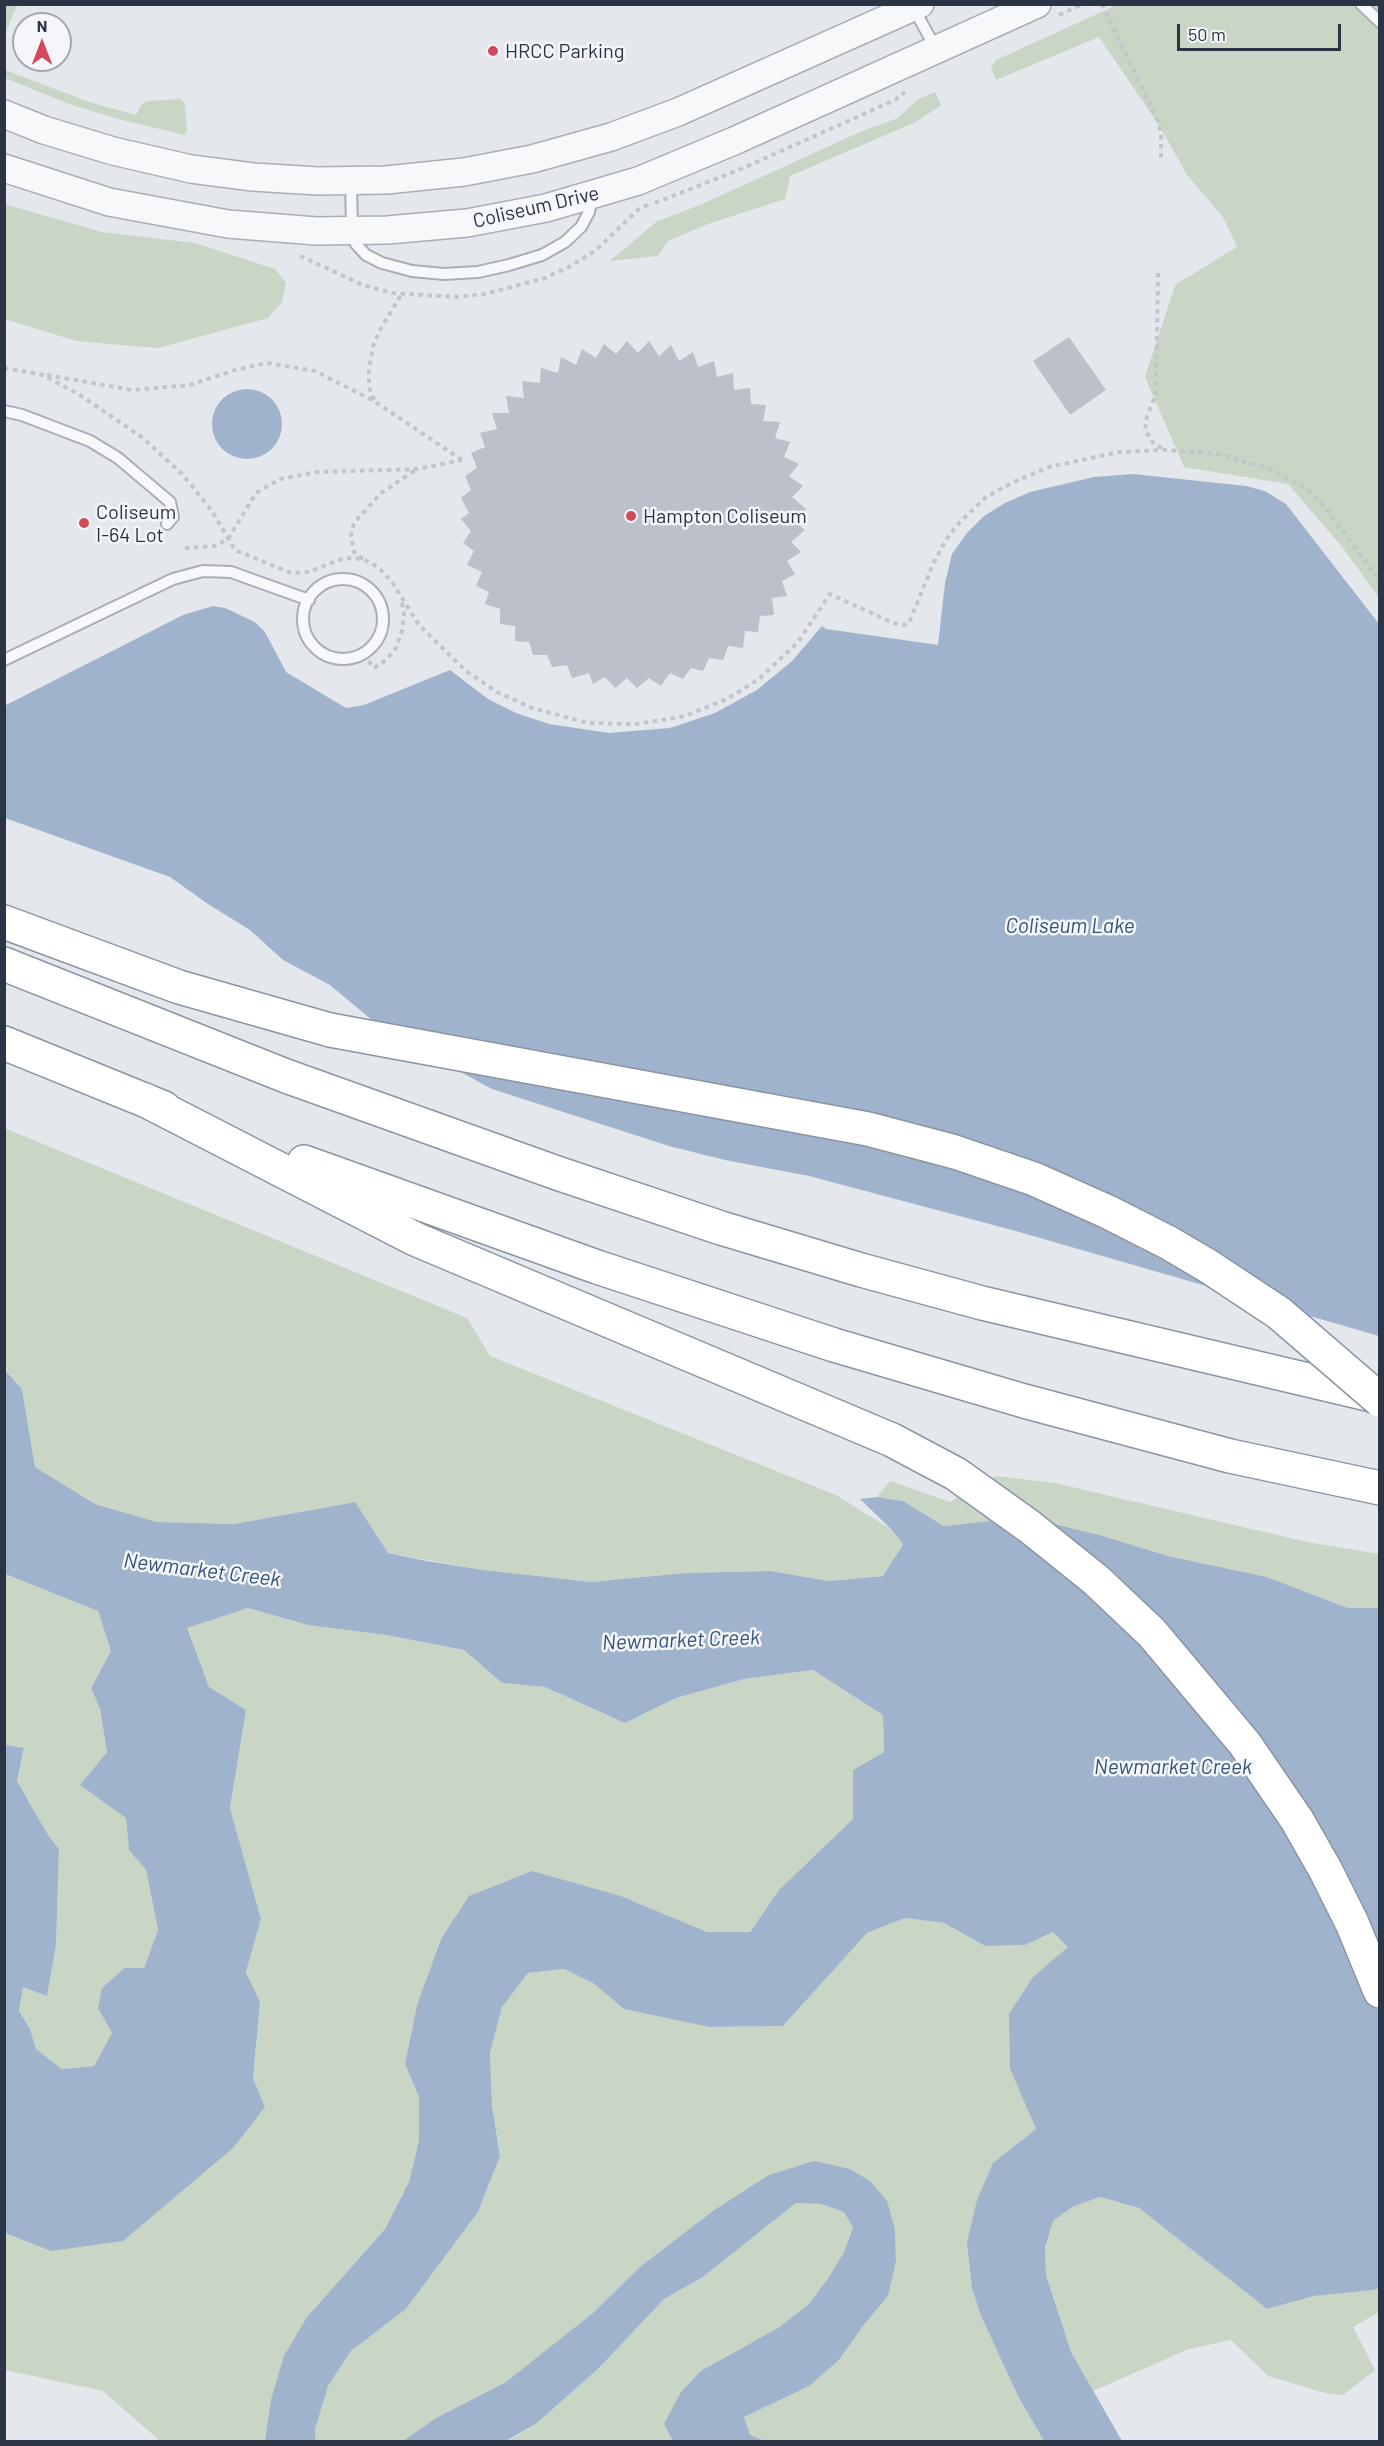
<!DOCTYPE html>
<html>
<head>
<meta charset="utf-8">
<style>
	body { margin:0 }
	#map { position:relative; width:1384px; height:2446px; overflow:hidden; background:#e4e7ec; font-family:Barlow,sans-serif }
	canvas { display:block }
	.frame { position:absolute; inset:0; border:6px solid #2b3445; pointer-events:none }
	.north { position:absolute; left:12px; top:12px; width:60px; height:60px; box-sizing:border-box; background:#f4f6f9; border:2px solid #a4a8b1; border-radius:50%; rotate:0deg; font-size:16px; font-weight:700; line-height:24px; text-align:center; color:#2b3445 }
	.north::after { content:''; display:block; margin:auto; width:21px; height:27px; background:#d1495b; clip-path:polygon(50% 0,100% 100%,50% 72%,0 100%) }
	.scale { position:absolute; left:1177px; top:24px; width:164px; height:27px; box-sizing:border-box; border:3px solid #2b3445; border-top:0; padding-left:8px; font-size:18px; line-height:21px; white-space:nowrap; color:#2b3445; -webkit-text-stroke:4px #f4f6f9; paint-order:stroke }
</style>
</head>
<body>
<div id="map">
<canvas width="1384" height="2446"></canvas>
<div class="frame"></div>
<div class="north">N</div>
<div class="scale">50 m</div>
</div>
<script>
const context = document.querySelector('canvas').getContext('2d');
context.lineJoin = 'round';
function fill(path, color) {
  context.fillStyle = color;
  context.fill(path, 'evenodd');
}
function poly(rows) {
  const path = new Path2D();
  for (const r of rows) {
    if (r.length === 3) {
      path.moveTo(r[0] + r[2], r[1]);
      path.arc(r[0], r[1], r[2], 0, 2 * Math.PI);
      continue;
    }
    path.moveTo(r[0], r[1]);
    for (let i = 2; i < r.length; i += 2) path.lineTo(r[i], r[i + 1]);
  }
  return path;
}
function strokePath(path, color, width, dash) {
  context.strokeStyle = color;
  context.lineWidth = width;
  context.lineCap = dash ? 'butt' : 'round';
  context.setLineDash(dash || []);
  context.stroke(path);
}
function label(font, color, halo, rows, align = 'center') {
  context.font = font + ' Barlow,sans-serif';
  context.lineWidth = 5;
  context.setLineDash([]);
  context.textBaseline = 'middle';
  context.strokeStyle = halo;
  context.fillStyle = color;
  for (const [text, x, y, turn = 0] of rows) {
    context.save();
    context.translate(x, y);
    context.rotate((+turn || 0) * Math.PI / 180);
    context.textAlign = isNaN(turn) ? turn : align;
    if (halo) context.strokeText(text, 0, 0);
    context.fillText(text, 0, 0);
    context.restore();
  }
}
const green = poly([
	[5,4,17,5,5,34,4,5],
	[1117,5,1379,5,1379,598,1343,548,1288,484,1184,467,1145,377,1175,285,1237,247,1223,217,1187,175,1160,127,1099,37,996,80,991,68,996,60],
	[5,70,89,102,136,115,141,105,147,101,181,99,185,105,187,130,185,135,118,119,69,104,5,78],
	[935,92,941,105,916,122,790,176,785,199,708,224,668,241,658,256,610,261,656,222,702,204,860,132,898,118,918,99],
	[4,204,102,232,195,243,275,269,286,283,282,302,268,318,158,348,76,341,5,319],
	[4,1128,467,1318,490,1356,836,1495,892,1530,903,1543,883,1576,829,1581,772,1571,685,1573,591,1582,484,1570,388,1553,354,1502,234,1524,157,1522,95,1504,35,1467,22,1389,5,1369],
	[996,1476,1055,1483,1307,1542,1379,1554,1379,1608,1348,1608,1267,1577,1168,1556,1103,1536,1026,1517,944,1526,903,1501,877,1497,890,1481,950,1502],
	[4,1574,98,1611,111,1651,91,1688,100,1709,107,1752,80,1785,126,1817,129,1850,146,1870,158,1930,144,1968,98,2008,113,2033,94,2066,62,2069,36,2049,30,2029,19,2011,23,1987,47,1995,56,1945,59,1849,48,1835,17,1781,24,1749,5,1745],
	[248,1608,308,1625,386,1635,464,1650,502,1683,545,1687,625,1723,676,1698,744,1679,813,1670,883,1715,884,1752,853,1770,854,1819,779,1890,750,1932,707,1932,621,1896,441,1939,417,2005,405,2064,419,2097,419,2140,409,2182,385,2229,307,2317,265,2441,160,2441,103,2391,5,2370,4,2233,51,2251,265,2107,253,2078,260,2002,246,1972,261,1919,230,1808,246,1710,209,1687,186,1628],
	[905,1918,944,1923,985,1946,1025,1945,1053,1932,1069,1948,1033,1977,1010,2069,1036,2129,993,2163,981,2316,1019,2398,1044,2441,765,2442,750,2435,744,2417,776,2401,863,2326,888,2296,896,2262,895,2229,850,2169,640,2267,594,2312,506,2382,436,2418,403,2441,316,2441,315,2430,328,2386,351,2351,406,2309,478,2212,500,2156,492,2106,490,2053,502,2007,528,1973,564,1969,593,1983,624,2009,709,2027,783,2026,867,1933],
	[1100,2197,1139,2208,1267,2309,1314,2296,1374,2290,1379,2288,1379,2312,1353,2327,1375,2370,1343,2395,1325,2393,1268,2376,1231,2340,1189,2349,1093,2391,1070,2350,1046,2275,1045,2248,1053,2221,1072,2207],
	[796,2203,821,2204,844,2212,853,2228,843,2254,829,2277,808,2305,778,2328,742,2350,664,2424,673,2441,506,2442,537,2423,598,2369,664,2299,703,2277]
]);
const water = poly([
	[247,424,35],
	[1133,474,1246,486,1265,491,1286,504,1379,624,1379,1336,1016,1231,809,1176,725,1160,669,1146,492,1089,385,1031,330,985,283,960,250,930,208,904,170,877,5,818,4,706,183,615,213,606,225,608,255,622,265,632,286,672,346,708,364,705,450,670,488,699,516,713,549,724,609,733,670,728,715,713,757,690,792,661,822,626,826,629,938,645,945,583,952,554,967,533,984,516,1005,503,1030,492,1094,477],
	[4,1369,22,1389,35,1467,95,1504,157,1522,234,1524,355,1502,388,1553,427,1561,484,1570,591,1582,685,1573,771,1571,829,1581,883,1576,903,1544,892,1530,860,1499,877,1497,903,1501,944,1526,1026,1517,1103,1536,1168,1556,1267,1577,1348,1608,1379,1608,1379,2288,1374,2290,1314,2296,1267,2309,1139,2208,1100,2197,1072,2207,1053,2221,1045,2248,1046,2275,1071,2352,1122,2441,1044,2441,1019,2398,981,2316,972,2288,967,2242,977,2200,993,2163,1036,2129,1010,2069,1009,2014,1033,1977,1068,1947,1053,1932,1025,1945,985,1946,944,1923,905,1918,867,1933,783,2026,709,2027,624,2009,593,1983,564,1969,528,1973,502,2007,490,2053,492,2106,500,2156,478,2212,406,2309,351,2351,328,2386,315,2430,316,2441,265,2441,271,2400,284,2356,307,2317,385,2229,409,2182,419,2140,419,2097,405,2064,417,2005,441,1939,469,1896,532,1871,621,1896,707,1932,750,1932,779,1890,853,1819,853,1770,884,1752,883,1715,813,1670,744,1679,676,1698,625,1723,545,1687,502,1683,464,1650,386,1635,308,1625,248,1608,187,1628,209,1687,246,1710,230,1808,261,1919,246,1972,260,2002,253,2078,265,2107,233,2148,123,2241,51,2251,5,2233,5,1745,24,1748,17,1781,48,1835,59,1849,56,1945,47,1996,23,1987,19,2011,30,2029,36,2049,62,2069,94,2066,112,2033,98,2008,102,1988,125,1968,144,1968,158,1930,146,1870,129,1850,126,1818,80,1785,107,1752,100,1709,91,1688,111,1651,98,1611,5,1574],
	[814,2161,850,2169,870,2181,887,2201,895,2229,896,2262,888,2296,863,2326,838,2361,809,2386,744,2417,750,2435,765,2441,673,2441,664,2424,681,2392,701,2371,778,2328,808,2305,829,2277,843,2254,853,2228,844,2212,821,2204,796,2203,703,2277,664,2299,598,2369,537,2423,506,2441,403,2441,436,2418,506,2382,594,2312,640,2267,713,2211,769,2175]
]);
const building = poly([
	[1069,337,1106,390,1070,415,1033,361],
	[627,341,638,353,649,341,659,356,671,345,679,361,693,352,698,367,714,361,717,377,733,373,734,390,750,388,751,404,766,405,763,421,780,422,775,438,790,442,784,457,799,464,789,476,803,486,792,497,806,509,793,520,805,530,791,542,801,552,787,561,795,574,782,581,787,596,772,598,774,615,760,616,758,632,745,631,743,648,728,646,723,660,709,658,703,671,691,668,683,679,670,673,661,686,649,678,637,688,627,678,615,688,605,677,593,684,589,673,572,678,567,665,552,667,547,655,533,655,529,642,515,641,515,626,500,624,500,609,485,604,489,592,476,586,482,572,467,565,474,551,463,543,471,531,461,519,469,513,461,498,471,490,465,476,477,468,471,453,485,447,480,433,497,429,492,413,509,413,506,396,524,398,522,381,540,383,541,368,558,373,561,357,576,365,582,349,596,358,604,344,616,354]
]);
const path = poly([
	[1102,4,1158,121,1161,134,1161,161],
	[1059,15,1083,4],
	[655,203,741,169,895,100,905,92],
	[300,256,363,285,392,293,457,297,485,294,545,278,571,266,596,250,640,208,648,205],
	[1158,273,1156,394,1147,416,1145,430,1154,444,1165,450],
	[4,368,43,375,80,395,143,438,182,474,212,511,235,550,291,573,308,572,344,558,363,559,378,567,392,582,419,625,466,671,497,692,532,708,588,723,635,724,663,720,685,716,727,699,759,679,798,642,830,594,893,623,904,625,909,623,933,564,947,538,960,522,986,497,1014,482,1049,467,1119,452,1165,450,1219,454,1270,469,1307,489,1321,502,1380,581],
	[47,375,132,390,190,385,235,370,267,363,315,371,374,401,462,460],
	[374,400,369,387,369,370,373,346,380,330,402,293],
	[185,548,215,546,228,539,256,493,280,479,317,472,418,469,462,460],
	[363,559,354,552,351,536,354,523,381,493,417,469],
	[363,654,374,668,386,660,396,648,402,631,404,613,401,599]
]);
const service = poly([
	[1361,4,1380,22],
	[913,7,936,49],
	[351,181,352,230,356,244,366,255,382,263,412,271,444,274,478,272,509,265,542,255,565,242,581,227,589,212,592,196],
	[4,411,22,415,90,441,118,458,170,502,173,517,167,524],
	[343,619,40],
	[4,660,173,579,203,571,231,572,309,600]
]);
const tertiary = poly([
	[4,114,44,130,113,151,191,169,253,177,318,181,386,180,464,172,532,159,611,137,678,112,920,4],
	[4,168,109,202,228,224,316,231,387,230,467,223,546,208,638,181,734,141,1037,4]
]);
const motorway = poly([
	[4,922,179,987,330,1030],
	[4,964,286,1076,557,1173,721,1228,861,1270,982,1303,1380,1397],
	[4,1043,164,1108],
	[145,1100,415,1239,892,1440,956,1474,1030,1527,1096,1580,1152,1633,1245,1744,1297,1820,1326,1871,1352,1923,1380,1991],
	[304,1162,597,1267,834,1345,1024,1401,1230,1456,1380,1488]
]);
const motorwayBridge = poly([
	[330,1030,868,1129,955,1152,1034,1179,1108,1212,1169,1243,1208,1266,1279,1313,1380,1400]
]);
const markers = [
	[493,51,6,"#d1495b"],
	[631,516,6,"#d1495b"],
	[84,523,6,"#d1495b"]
];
const poiNames = [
	["HRCC Parking",505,51],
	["Coliseum",96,512],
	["I-64 Lot",96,535],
	["Hampton Coliseum",643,516]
];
const streetNames = [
	["Coliseum Drive",536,207,-13]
];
const waterNames = [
	["Coliseum Lake",1070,926],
	["Newmarket Creek",202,1570,7],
	["Newmarket Creek",681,1640,-2],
	["Newmarket Creek",1173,1767]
];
fill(green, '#c9d6c5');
fill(water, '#9fb4cc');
fill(building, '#bbc0ca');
strokePath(service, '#a9aeb7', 14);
strokePath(tertiary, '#a9aeb7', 30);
strokePath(motorway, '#8b94a3', 36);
strokePath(path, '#c2c5cb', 4, [4.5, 4.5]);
strokePath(service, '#f7f8fa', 10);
strokePath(tertiary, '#f7f8fa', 27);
strokePath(motorway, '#fff', 33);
strokePath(motorwayBridge, '#8b94a3', 36, []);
strokePath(motorwayBridge, '#fff', 33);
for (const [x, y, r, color] of markers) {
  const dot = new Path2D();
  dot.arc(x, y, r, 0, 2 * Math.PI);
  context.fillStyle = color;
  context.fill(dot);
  strokePath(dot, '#f4f6f9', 2);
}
label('20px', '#2b3445', '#f4f6f9', poiNames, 'left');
label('20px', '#2b3445', '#f4f6f9', streetNames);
label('italic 21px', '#34527a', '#f4f6f9', waterNames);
</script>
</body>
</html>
